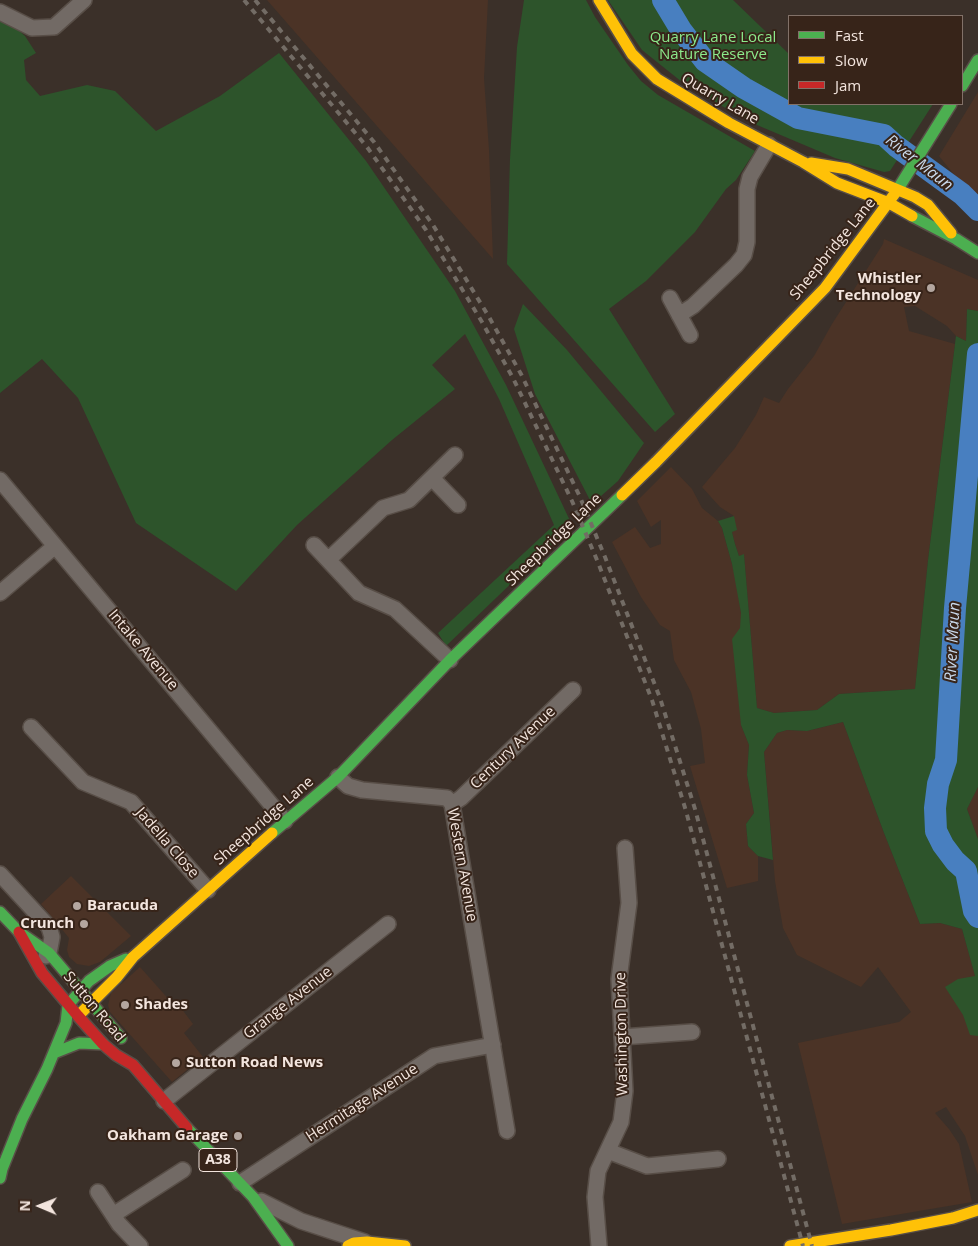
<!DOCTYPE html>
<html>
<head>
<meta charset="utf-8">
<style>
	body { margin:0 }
	#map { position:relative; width:978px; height:1246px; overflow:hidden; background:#3b3029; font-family:"Open Sans",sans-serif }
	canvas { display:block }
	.legend { position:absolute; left:788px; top:15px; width:175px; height:90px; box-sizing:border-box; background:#372419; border:1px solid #827168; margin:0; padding:6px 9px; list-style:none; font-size:15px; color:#f3e5de }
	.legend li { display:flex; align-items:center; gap:10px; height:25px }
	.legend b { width:25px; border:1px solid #827168 }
	.north { position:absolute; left:15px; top:1181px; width:50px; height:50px; -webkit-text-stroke:4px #372419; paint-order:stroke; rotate:271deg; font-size:14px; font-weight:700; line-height:20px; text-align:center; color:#f3e5de }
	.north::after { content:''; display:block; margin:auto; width:18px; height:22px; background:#f3e5de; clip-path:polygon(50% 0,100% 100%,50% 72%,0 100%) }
</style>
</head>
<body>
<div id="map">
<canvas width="978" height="1246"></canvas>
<ul class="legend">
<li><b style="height:6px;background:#4caf50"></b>Fast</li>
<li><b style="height:6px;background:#ffc107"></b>Slow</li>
<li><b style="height:6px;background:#c62828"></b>Jam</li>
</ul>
<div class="north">N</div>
</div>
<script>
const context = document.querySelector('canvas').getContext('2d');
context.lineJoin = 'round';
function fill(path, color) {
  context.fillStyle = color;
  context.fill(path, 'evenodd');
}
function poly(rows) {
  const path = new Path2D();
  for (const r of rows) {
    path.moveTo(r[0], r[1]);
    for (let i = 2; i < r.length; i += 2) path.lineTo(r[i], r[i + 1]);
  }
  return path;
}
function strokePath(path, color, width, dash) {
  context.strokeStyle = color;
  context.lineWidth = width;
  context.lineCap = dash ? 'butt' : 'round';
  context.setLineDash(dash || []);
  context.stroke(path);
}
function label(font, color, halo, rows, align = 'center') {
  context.font = font + ' "Open Sans",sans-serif';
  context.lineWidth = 4;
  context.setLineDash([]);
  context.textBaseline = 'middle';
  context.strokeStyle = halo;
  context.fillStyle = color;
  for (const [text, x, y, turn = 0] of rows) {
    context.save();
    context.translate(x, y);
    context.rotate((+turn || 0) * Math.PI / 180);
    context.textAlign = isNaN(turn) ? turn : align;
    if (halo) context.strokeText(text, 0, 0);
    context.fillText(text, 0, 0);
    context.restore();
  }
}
const built = poly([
	[267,0,488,0,484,78,489,150,493,259],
	[978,92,978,204,939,156],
	[884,239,978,280,978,311,967,309,966,341,956,336,947,326,915,306,904,307,909,331,955,344,928,560,915,689,839,694,817,710,774,713,757,708,744,555,739,556,735,544,732,532,734,516,720,507,702,487,735,448,756,415,764,397,779,403,788,389,814,356,832,324,883,244],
	[671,467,692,489,702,508,718,521,722,528,736,578,741,613,741,725,749,745,747,775,754,813,746,824,748,846,758,856,758,881,727,888,690,766,705,763,701,729,691,692,674,660,670,631,660,625,641,597,612,542,635,527,650,548,661,544,661,520,651,527,637,501],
	[843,722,884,833,920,924,940,923,962,929,978,986,978,1175,965,1136,946,1107,935,1113,949,1129,959,1144,972,1202,842,1224,798,1043,899,1022,911,1012,878,967,861,987,797,955,783,928,775,881,764,752,777,733,787,730,807,731],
	[978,787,978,839,967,809],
	[71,876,131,936,100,962,89,966,77,964,69,957,67,950,69,938,41,904],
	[140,967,172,1003,175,1000,193,1024,184,1033,203,1057,172,1082,110,1012,108,1005,111,993]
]);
const green = poly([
	[524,0,586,0,595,17,628,65,641,81,658,95,755,151,736,180,726,189,695,232,646,281,609,309,675,414,655,432,507,264,510,159,517,47],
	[608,0,733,0,789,54,789,104,933,104,890,171,884,172,835,158,757,125,722,106,682,82,642,50],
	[0,18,7,20,25,36,36,53,24,60,26,80,40,96,87,85,115,91,156,131,220,96,279,53,366,161,455,291,506,385,572,525,446,646,438,633,554,525,499,399,465,334,432,365,455,389,392,440,297,525,236,591,136,523,78,398,42,359,0,393],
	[523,304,567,350,644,443,618,481,592,504,535,394,514,329],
	[967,309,978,311,978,787,967,809,978,839,978,1036,970,1035,963,1015,945,987,958,979,975,976,962,929,940,923,920,924,884,833,843,722,807,731,787,730,777,733,764,752,773,860,758,856,748,846,746,824,754,813,747,775,749,745,741,725,732,639,740,628,741,613,732,564,722,528,718,521,734,516,737,530,732,532,735,544,739,556,744,554,757,708,774,713,817,710,839,694,915,689,928,560,956,336,966,341]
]);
const river = poly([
	[663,0,681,30,705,61,744,88,798,118,884,135,896,146,962,194,978,210],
	[978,354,955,608,946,760,938,784,935,808,936,831,943,845,955,861,966,871,974,911,978,917]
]);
const street = poly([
	[0,12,32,28,54,27,84,0],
	[670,298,690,335],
	[679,315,693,306,736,265,744,255,747,242,747,189,750,177,769,145],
	[432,478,458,505],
	[0,480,285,821],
	[314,545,359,593,395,609,450,660],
	[328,560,383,508,409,500,455,455],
	[0,593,55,546],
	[31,727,83,782,131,802,208,890],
	[338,777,348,786,362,790,447,798,452,804,507,1131],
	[452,804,461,798,573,690],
	[0,874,49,927,52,937,49,953,46,956],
	[622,1037,692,1032],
	[164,1101,388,924],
	[608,1151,647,1166,718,1159],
	[240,1183,434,1056,493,1045],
	[98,1192,119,1224,140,1246],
	[261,1201,301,1221,365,1242],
	[113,1215,183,1170],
	[599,1246,595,1197,598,1171,621,1122,625,1091,619,979,629,903,625,848]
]);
const fast = poly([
	[962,86,978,60],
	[896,192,951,104],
	[912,216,956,239,978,253],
	[272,833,338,777,450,660,622,495],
	[0,912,19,932,49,953,121,1038],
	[54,1053,79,1043,103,1044],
	[187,1128,253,1197,288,1246],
	[0,1178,2,1169,22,1119,47,1069,66,1023,68,1005,89,981,110,966,126,959]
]);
const slow = poly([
	[599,0,632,54,657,79,729,123,803,162,837,183,889,203,912,216],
	[811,163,848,169,915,197,928,205,951,233],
	[622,495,656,462,825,288,896,192],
	[81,1013,117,977,133,957,272,833],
	[348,1246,354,1243,367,1242,405,1246],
	[790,1246,891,1230,953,1218,978,1210]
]);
const jam = poly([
	[19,932,42,973,78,1016,103,1044,116,1055,133,1065,187,1128]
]);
const rail = poly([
	[244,0,367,147,426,230,482,322,513,378,572,501,597,560,652,700,686,811,803,1246],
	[255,0,374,142,433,225,489,317,521,374,580,497,605,557,660,698,695,809,812,1246]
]);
const markers = [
	[931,288,5,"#b3a69f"],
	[77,906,5,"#b3a69f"],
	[84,924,5,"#b3a69f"],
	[125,1005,5,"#b3a69f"],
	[176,1063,5,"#b3a69f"],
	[238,1136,5,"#b3a69f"]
];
const shields = [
	[218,1160,38]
];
const shieldNames = [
	["A38",218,1160]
];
const parkNames = [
	["Quarry Lane Local",713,38],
	["Nature Reserve",713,55]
];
const streetNames = [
	["Quarry Lane",720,99,30],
	["Sheepbridge Lane",833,249,-51],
	["Sheepbridge Lane",554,540,-44],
	["Intake Avenue",143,650,50],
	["Century Avenue",513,748,-44],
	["Sheepbridge Lane",264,821,-41],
	["Jadella Close",167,843,49],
	["Western Avenue",462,865,80],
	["Grange Avenue",288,1003,-38],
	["Sutton Road",94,1007,50],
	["Washington Drive",622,1034,-91],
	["Hermitage Avenue",362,1103,-33]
];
const poiNames = [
	["Whistler",921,279],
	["Technology",921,296],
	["Baracuda",87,906,"left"],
	["Crunch",74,924],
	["Shades",135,1005,"left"],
	["Sutton Road News",186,1063,"left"],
	["Oakham Garage",228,1136]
];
const waterNames = [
	["River Maun",919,163,38],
	["River Maun",953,642,-87]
];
fill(built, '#4b3326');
fill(green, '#2d542b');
strokePath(river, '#487fc0', 22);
strokePath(street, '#584e47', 18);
strokePath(fast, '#584e47', 14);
strokePath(slow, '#584e47', 14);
strokePath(jam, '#584e47', 14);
strokePath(street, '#726a65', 15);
strokePath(fast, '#4caf50', 11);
strokePath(slow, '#ffc107', 11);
strokePath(jam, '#c62828', 11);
strokePath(rail, '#736c65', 4, [6, 6]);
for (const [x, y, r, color] of markers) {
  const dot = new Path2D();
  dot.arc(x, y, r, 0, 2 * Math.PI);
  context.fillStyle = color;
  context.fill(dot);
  strokePath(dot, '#372419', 2);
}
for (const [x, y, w] of shields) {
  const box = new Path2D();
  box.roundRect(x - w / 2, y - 11.5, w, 23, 4);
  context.fillStyle = '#372419';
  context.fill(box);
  strokePath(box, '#f3e5de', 1);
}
label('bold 14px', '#f3e5de', null, shieldNames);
label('15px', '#8cea8b', '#372419', parkNames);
label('15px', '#f3e5de', '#372419', streetNames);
label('bold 15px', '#f3e5de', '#372419', poiNames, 'right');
label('italic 16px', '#c8d8eb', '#372419', waterNames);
</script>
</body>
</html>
